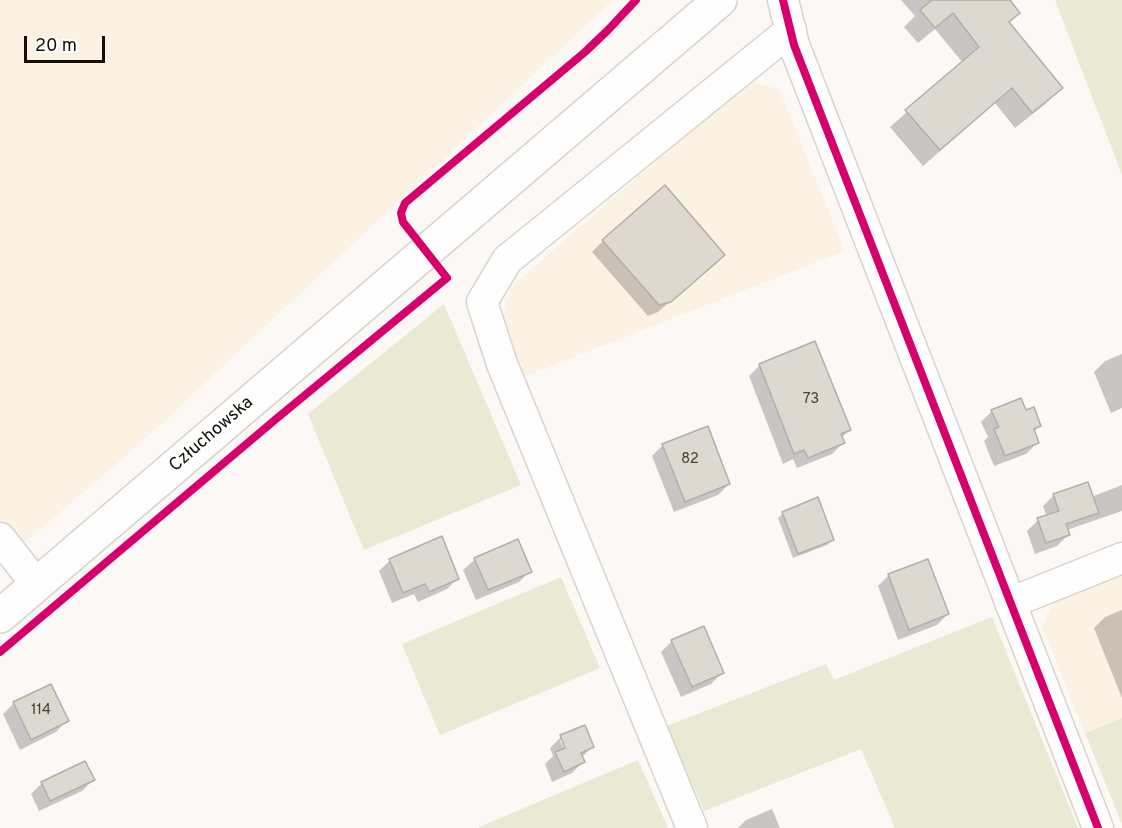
<!DOCTYPE html>
<html>
<head>
<meta charset="utf-8">
<style>
	body { margin:0 }
	#map { position:relative; width:1122px; height:828px; overflow:hidden; background:#fbf8f5; font-family:Overpass,sans-serif }
	canvas { display:block }
	.scale { position:absolute; left:24px; top:36px; width:81px; height:27px; box-sizing:border-box; border:3px solid #150f05; border-top:0; padding-left:8px; font-size:18px; line-height:21px; white-space:nowrap; color:#150f05; -webkit-text-stroke:4px #fff; paint-order:stroke }
</style>
</head>
<body>
<div id="map">
<canvas width="1122" height="828"></canvas>
<div class="scale">20 m</div>
</div>
<script>
const context = document.querySelector('canvas').getContext('2d');
context.lineJoin = 'round';
function fill(path, color) {
  context.fillStyle = color;
  context.fill(path, 'evenodd');
}
function poly(rows) {
  const path = new Path2D();
  for (const r of rows) {
    path.moveTo(r[0], r[1]);
    for (let i = 2; i < r.length; i += 2) path.lineTo(r[i], r[i + 1]);
  }
  return path;
}
function strokePath(path, color, width, dash) {
  context.strokeStyle = color;
  context.lineWidth = width;
  context.lineCap = dash ? 'butt' : 'round';
  context.setLineDash(dash || []);
  context.stroke(path);
}
function label(font, color, halo, rows, align = 'center') {
  context.font = font + ' Overpass,sans-serif';
  context.lineWidth = 4.5;
  context.setLineDash([]);
  context.textBaseline = 'middle';
  context.strokeStyle = halo;
  context.fillStyle = color;
  for (const [text, x, y, turn = 0] of rows) {
    context.save();
    context.translate(x, y);
    context.rotate((+turn || 0) * Math.PI / 180);
    context.textAlign = isNaN(turn) ? turn : align;
    if (halo) context.strokeText(text, 0, 0);
    context.fillText(text, 0, 0);
    context.restore();
  }
}
const built = poly([
	[0,0,613,0,145,439,0,564],
	[747,81,779,89,845,251,520,378,500,329,510,288],
	[1122,575,1122,718,1085,733,1042,627,1054,601]
]);
const green = poly([
	[1055,0,1122,0,1122,175],
	[444,304,521,485,364,550,308,414],
	[561,577,600,668,440,735,402,644],
	[992,617,1078,828,895,828,861,749,704,811,667,726,826,664,834,680],
	[1122,718,1122,824,1085,733],
	[638,760,668,828,479,828,479,827]
]);
const shadow = poly([
	[901,0,1008,0,1008,23,1061,88,1044,105,1015,128,995,103,923,166,890,127,963,63,935,29,918,43,904,27,915,16],
	[603,241,712,265,658,312,648,316,592,252],
	[1122,354,1122,408,1111,413,1094,372,1105,361],
	[760,365,850,430,841,438,843,443,832,454,797,468,793,459,783,464,749,376],
	[992,411,1025,412,1040,426,1033,432,1037,443,1026,454,994,466,984,441,988,437,981,422],
	[663,445,729,484,718,495,674,512,652,456],
	[1122,485,1122,511,1067,530,1068,535,1057,546,1035,554,1027,531,1038,520,1047,517,1043,506,1054,495,1091,497],
	[783,513,832,540,827,545,793,558,778,518],
	[475,559,530,571,519,582,476,600,463,570],
	[390,560,458,578,447,589,418,602,414,594,392,603,379,571],
	[889,575,948,614,937,625,898,640,878,586],
	[1122,610,1122,698,1094,628,1105,617],
	[672,641,722,673,711,684,681,697,661,652],
	[14,703,67,720,56,732,20,750,3,714],
	[561,737,592,747,581,758,583,762,572,773,552,782,545,764,553,756,550,748],
	[560,740,563,740,567,755],
	[93,780,82,791,39,811,31,794,42,783],
	[772,809,780,828,738,828,746,820]
]);
const building = poly([
	[932,0,1010,0,1020,13,1009,22,1063,88,1032,113,1012,88,940,150,905,110,979,47,953,13,935,28,920,10,932,0],
	[665,185,725,255,671,302,659,305,602,240,665,185],
	[815,341,851,430,841,434,845,443,808,458,804,450,794,454,759,364,815,341],
	[1021,398,1026,410,1034,407,1041,426,1034,429,1039,443,1005,456,994,429,999,427,991,410,1021,398],
	[708,426,730,484,685,502,662,444,708,426],
	[1088,482,1099,513,1066,524,1070,535,1046,543,1037,518,1059,511,1053,494,1088,482],
	[818,497,834,540,798,554,782,512,818,497],
	[442,536,459,579,429,592,425,584,403,593,389,559,442,536],
	[518,539,532,572,488,590,474,558,518,539],
	[928,559,949,614,909,630,888,574,928,559],
	[704,626,724,673,692,687,671,640,704,626],
	[51,684,69,721,31,740,13,702,51,684],
	[585,725,594,747,581,753,585,762,564,772,555,752,565,748,560,735,585,725],
	[85,761,95,780,50,801,41,782,85,761]
]);
const minor = poly([
	[783,0,794,45,1098,828],
	[0,538,37,585],
	[1010,603,1122,558],
	[692,828,502,364,482,302,507,260,791,30]
]);
const major = poly([
	[0,616,720,0]
]);
const cycleway = poly([
	[783,0,794,45,1098,828],
	[0,652,276,419,447,278,403,222,401,213,405,203,585,52,608,30,636,0]
]);
const numberNames = [
	["73",811,400],
	["82",690,460],
	["114",41,711]
];
const streetNames = [
	["Człuchowska",212,435,-41]
];
fill(built, '#fcf2e4');
fill(green, '#e8ead3');
fill(shadow, '#0003');
fill(building, '#ddd8d0');
strokePath(building, '#b3aea7', 1.5);
strokePath(minor, '#d8d3cb', 33);
strokePath(major, '#d8d3cb', 36);
strokePath(minor, '#fefefe', 30);
strokePath(major, '#fefefe', 33);
strokePath(cycleway, '#d6006c', 8);
label('15px', '#474138', null, numberNames);
label('18px', '#150f05', '#fff', streetNames);
</script>
</body>
</html>
